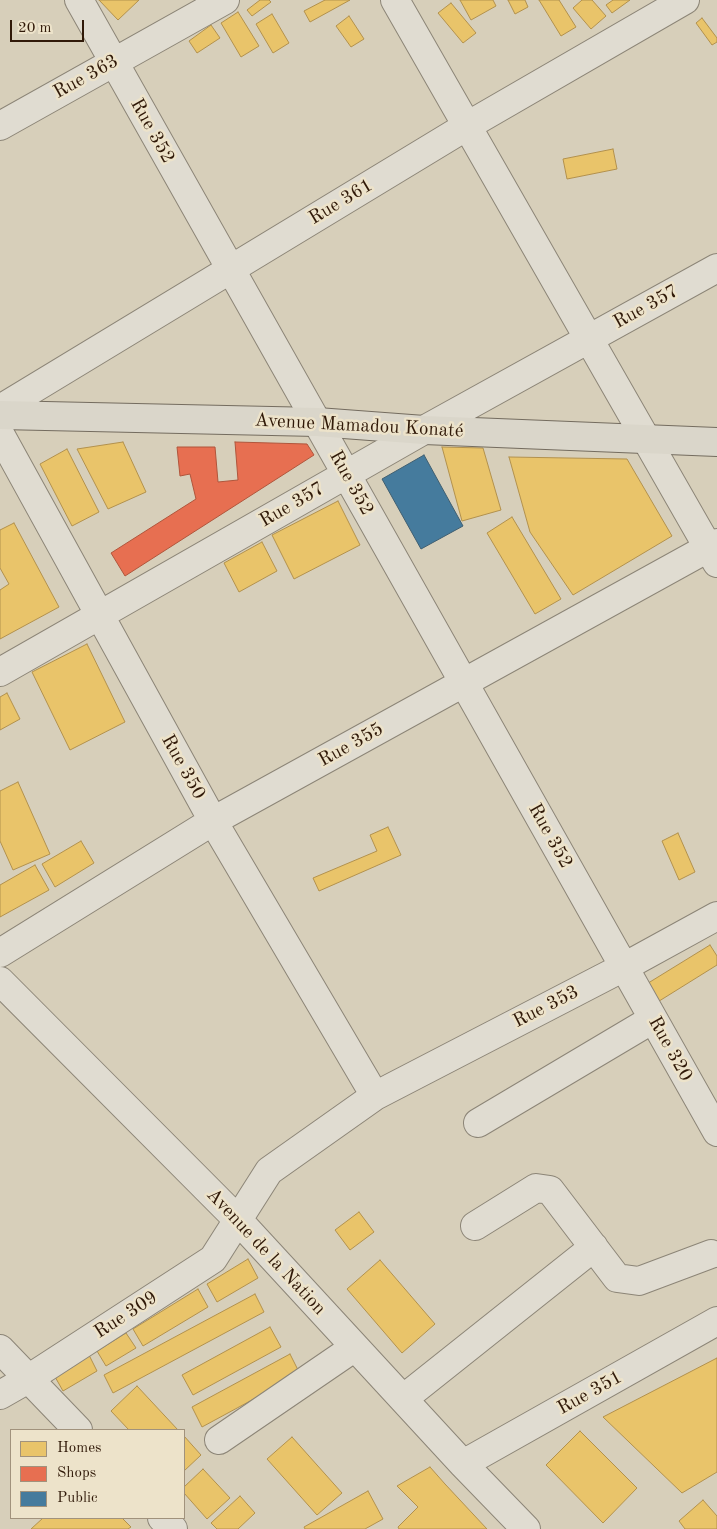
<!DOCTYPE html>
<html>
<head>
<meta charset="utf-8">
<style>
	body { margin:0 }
	#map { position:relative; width:717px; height:1529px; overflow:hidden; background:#d7cfba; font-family:"Old Standard TT",serif }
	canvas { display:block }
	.legend { position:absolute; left:10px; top:1429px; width:175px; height:90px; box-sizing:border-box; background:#ede3ca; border:1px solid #a1927c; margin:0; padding:6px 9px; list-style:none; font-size:15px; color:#301908 }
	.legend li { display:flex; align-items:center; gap:10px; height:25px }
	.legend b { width:25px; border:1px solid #a1927c }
	.scale { position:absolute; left:10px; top:20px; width:74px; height:22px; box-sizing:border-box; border:2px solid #301908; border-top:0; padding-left:6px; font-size:15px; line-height:18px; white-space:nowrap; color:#301908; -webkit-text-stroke:4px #ede3ca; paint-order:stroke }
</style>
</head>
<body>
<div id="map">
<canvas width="717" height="1529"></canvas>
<ul class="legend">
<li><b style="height:14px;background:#e9c46a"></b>Homes</li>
<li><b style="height:14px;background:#e76f51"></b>Shops</li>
<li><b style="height:14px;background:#457b9d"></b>Public</li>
</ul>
<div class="scale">20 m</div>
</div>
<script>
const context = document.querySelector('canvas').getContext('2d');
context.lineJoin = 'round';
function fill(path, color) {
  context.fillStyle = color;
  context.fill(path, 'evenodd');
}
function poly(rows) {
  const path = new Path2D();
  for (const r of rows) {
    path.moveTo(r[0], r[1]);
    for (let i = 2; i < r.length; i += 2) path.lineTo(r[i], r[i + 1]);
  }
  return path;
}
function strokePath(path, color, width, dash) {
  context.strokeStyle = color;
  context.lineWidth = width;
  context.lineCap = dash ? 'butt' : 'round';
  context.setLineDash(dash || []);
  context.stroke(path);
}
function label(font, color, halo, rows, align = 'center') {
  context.font = font + ' "Old Standard TT",serif';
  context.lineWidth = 5;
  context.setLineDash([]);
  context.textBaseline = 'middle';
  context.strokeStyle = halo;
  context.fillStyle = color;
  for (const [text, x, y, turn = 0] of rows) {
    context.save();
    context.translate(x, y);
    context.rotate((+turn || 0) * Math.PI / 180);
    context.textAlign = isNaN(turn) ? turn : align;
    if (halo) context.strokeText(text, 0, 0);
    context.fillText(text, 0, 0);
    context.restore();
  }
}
const homes = poly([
	[99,0,139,0,118,20,99,0],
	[260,0,269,0,271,2,252,16,247,10,260,0],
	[325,0,350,0,310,22,304,11,325,0],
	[460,0,493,0,496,6,471,20,460,0],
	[508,0,525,0,528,7,515,14,508,0],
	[539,0,559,0,576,27,561,36,539,0],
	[582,0,592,0,606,16,591,29,573,8,582,0],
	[613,0,630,0,612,13,606,5,613,0],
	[451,3,476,33,463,43,438,13,451,3],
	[238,12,259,46,241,57,221,23,238,12],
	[272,14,289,43,273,53,256,24,272,14],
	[349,16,364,39,351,47,336,26,349,16],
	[702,18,717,38,717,42,712,45,696,23,702,18],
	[211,25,220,38,197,53,189,41,211,25],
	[613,149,617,169,567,179,563,159,613,149],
	[123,442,146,492,108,509,77,449,123,442],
	[442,447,483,448,501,510,462,521,442,447],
	[67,449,99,512,72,526,40,464,67,449],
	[509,457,627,459,672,536,573,595,530,532,509,457],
	[338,501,360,545,294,579,272,535,338,501],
	[512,517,561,599,535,614,487,533,512,517],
	[14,523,59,607,0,639,0,590,9,584,0,568,0,530,14,523],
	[262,542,277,571,239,592,224,563,262,542],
	[87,644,125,722,70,750,32,672,87,644],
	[7,693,20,719,0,730,0,697,7,693],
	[18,782,50,854,13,870,0,841,0,791,18,782],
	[388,827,401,855,319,891,313,878,377,851,370,835,388,827],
	[678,833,695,872,679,880,662,841,678,833],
	[81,841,94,863,55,887,42,864,81,841],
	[35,865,49,890,0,917,0,885,35,865],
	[710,945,717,956,717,965,656,1003,645,985,710,945],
	[359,1212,374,1232,350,1250,335,1230,359,1212],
	[248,1259,258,1278,217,1302,207,1284,248,1259],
	[380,1260,435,1324,402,1353,347,1289,380,1260],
	[198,1289,208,1307,143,1346,133,1329,198,1289],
	[255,1294,264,1312,113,1393,104,1375,255,1294],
	[270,1327,281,1347,193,1395,182,1375,270,1327],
	[126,1333,136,1348,106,1366,97,1351,126,1333],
	[290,1354,300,1374,202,1427,192,1407,290,1354],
	[89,1355,97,1371,63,1391,54,1375,89,1355],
	[717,1358,717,1472,682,1493,603,1417,717,1358],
	[137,1386,178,1430,129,1430,111,1411,137,1386],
	[580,1431,637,1488,603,1523,546,1465,580,1431],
	[184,1436,201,1455,184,1471,184,1436],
	[292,1437,342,1493,317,1515,267,1459,292,1437],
	[430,1467,445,1484,487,1529,399,1529,398,1527,418,1507,397,1486,430,1467],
	[203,1469,230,1498,207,1519,184,1493,184,1487,203,1469],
	[368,1491,383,1519,365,1529,305,1529,304,1527,368,1491],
	[240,1496,255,1513,238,1529,217,1529,211,1523,240,1496],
	[703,1500,717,1516,717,1529,685,1529,679,1521,703,1500],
	[43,1518,122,1518,131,1527,128,1529,31,1529,43,1518]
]);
const shops = poly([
	[235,442,307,444,314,455,125,576,111,553,196,499,190,474,180,476,177,447,215,447,218,482,238,480,235,442]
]);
const public = poly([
	[424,455,463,526,421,549,382,479,424,455]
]);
const minor = poly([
	[79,0,717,1132],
	[395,0,717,563],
	[0,126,225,0],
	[0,409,467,126,685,0],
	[0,434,213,821,375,1096],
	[0,672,424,430,717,268],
	[0,953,213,821,717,543],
	[0,981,238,1220,463,1464,526,1529],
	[478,1123,653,1019],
	[475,1226,536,1188,550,1190,617,1278,639,1281,711,1254],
	[0,1349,78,1430],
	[0,1395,28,1379,213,1259,269,1171,375,1096,624,967,717,916],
	[403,1399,594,1247],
	[219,1440,355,1347],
	[463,1464,717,1321],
	[162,1518,173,1529]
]);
const major = poly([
	[0,415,317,422,424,430,717,442]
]);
const streetNames = [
	["Rue 363",86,77,-29],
	["Rue 352",152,131,61],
	["Rue 361",341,202,-31],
	["Rue 357",646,307,-29],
	["Avenue Mamadou Konaté",359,426,3],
	["Rue 352",351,483,61],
	["Rue 357",292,505,-30],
	["Rue 355",351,745,-29],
	["Rue 350",183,767,61],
	["Rue 352",550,836,61],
	["Rue 353",546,1007,-27],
	["Rue 320",670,1049,61],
	["Avenue de la Nation",266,1252,47],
	["Rue 309",126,1315,-33],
	["Rue 351",590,1393,-29]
];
fill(homes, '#e9c46a');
strokePath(homes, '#b2914d', 1);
fill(shops, '#e76f51');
strokePath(shops, '#b0553b', 1);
fill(public, '#457b9d');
strokePath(public, '#3f5e70', 1);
strokePath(minor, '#8c8577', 30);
strokePath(major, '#746c5f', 30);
strokePath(minor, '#e0dcd1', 28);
strokePath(major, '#dad6ca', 28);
label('19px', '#301908', '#ede3ca', streetNames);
</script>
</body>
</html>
